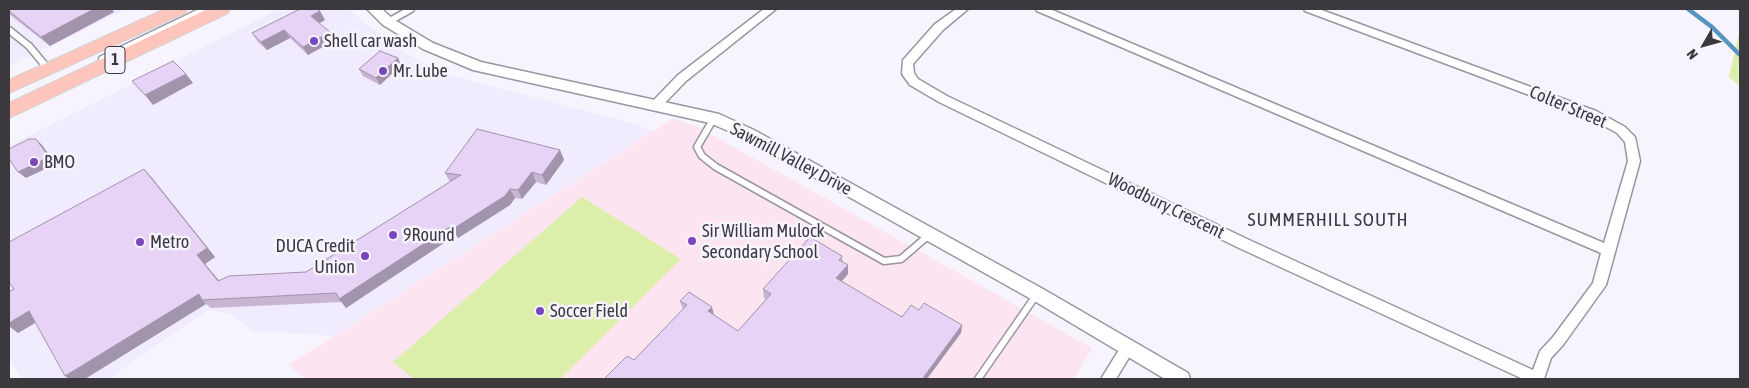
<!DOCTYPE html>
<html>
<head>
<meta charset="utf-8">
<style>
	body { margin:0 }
	#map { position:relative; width:1749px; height:388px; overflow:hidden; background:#f7f4fd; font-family:"Asap Condensed",sans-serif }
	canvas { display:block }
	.frame { position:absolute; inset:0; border:10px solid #3b393e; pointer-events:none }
	.north { position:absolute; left:1679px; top:20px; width:50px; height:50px; -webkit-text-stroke:4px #f7f4fd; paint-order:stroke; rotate:232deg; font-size:14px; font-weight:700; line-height:20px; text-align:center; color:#3b393e }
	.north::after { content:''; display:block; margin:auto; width:18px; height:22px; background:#3b393e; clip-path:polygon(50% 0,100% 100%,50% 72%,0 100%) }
</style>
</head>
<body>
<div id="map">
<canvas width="1749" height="388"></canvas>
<div class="frame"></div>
<div class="north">N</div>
</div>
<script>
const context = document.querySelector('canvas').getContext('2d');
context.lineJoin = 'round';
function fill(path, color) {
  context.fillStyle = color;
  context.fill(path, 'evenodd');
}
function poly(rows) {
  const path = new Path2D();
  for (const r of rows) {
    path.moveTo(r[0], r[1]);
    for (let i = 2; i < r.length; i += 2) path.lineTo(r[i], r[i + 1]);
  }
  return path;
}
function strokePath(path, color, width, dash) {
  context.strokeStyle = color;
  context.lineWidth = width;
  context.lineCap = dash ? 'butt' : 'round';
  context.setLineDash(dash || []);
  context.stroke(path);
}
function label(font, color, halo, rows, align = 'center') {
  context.font = font + ' "Asap Condensed",sans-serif';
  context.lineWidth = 5;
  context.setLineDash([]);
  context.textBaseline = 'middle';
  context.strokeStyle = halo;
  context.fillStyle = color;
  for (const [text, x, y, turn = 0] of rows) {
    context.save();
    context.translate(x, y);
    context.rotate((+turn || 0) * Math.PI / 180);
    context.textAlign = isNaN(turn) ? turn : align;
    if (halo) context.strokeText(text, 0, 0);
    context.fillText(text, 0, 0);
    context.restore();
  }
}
const built = poly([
	[9,9,127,9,9,66],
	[279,9,348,9,394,46,441,73,617,119,653,131,334,336,252,331,232,314,208,310,108,379,22,379,9,357,9,146]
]);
const education = poly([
	[674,118,700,128,1092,348,1074,379,305,379,289,365]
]);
const green = poly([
	[1740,29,1740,86,1729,77],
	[582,197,681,259,560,379,414,379,393,362]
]);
const stream = poly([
	[1688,9,1712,27,1740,55]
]);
const service = poly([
	[388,22,411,9],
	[9,30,29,46,44,64,43,71],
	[102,59,206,9],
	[714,118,697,147,702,156,716,167,884,261,901,259,929,235],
	[978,379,1037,294]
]);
const minor = poly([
	[764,9,776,9,686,81,659,109,651,109,649,106,651,103,678,75,764,9],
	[956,9,968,9,943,30,913,64,914,73,918,79,947,96,1247,239,1533,370,1540,351,1553,337,1593,283,1601,253,1037,11,1036,9,1050,9,1604,243,1628,161,1625,142,1617,133,1588,117,1305,11,1304,9,1319,9,1596,111,1625,127,1635,137,1640,161,1606,285,1563,345,1551,358,1544,379,1523,379,1237,247,939,102,910,85,902,74,903,60,935,24,956,9],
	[1127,343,1132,345,1134,349,1116,379,1101,379,1122,345,1127,343]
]);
const tertiary = poly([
	[367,9,382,9,393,19,433,43,481,62,719,114,754,130,1043,289,1188,373,1190,379,1165,379,1031,299,744,138,710,123,473,70,423,49,383,25,367,9]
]);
const primary = poly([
	[165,9,187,9,185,13,9,93,9,80,165,9],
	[208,9,230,9,228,13,9,118,9,103,208,9]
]);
const wall = poly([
	[9,9,112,9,114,12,50,46,9,14],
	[320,11,325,20,319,23,330,32,335,40,308,55,290,38,267,50,258,42,252,33],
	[398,58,401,65,380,85,363,76,359,69],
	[560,150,564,160,546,185,536,182,522,199,515,198,510,205,458,238,456,235,346,308,342,302,211,308,206,304,35,323,18,333,9,326,9,292,14,289,152,178,215,257,205,264,219,281,306,272,450,182,445,173],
	[842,256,843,262,848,265,848,274,841,281,902,317,919,310,962,325,961,333,634,360,683,310,680,301,714,315,738,331,766,299,764,298,763,289]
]);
const shadedWall = poly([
	[94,9,112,9,114,12,50,46,41,37],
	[320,11,325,20,316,25,311,16],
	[284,30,290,38,267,50,261,42],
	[330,32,335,40,308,55,303,47],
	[398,58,401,65,380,85,376,78],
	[186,74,193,83,153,105,145,95],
	[36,139,42,145,56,164,26,178,18,172],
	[560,150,564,160,546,185,542,175],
	[144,169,152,178,215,257,205,264,227,290,218,281,197,255],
	[532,172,536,182,522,199,518,190],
	[510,189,515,198,510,205,458,238,453,229],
	[451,226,456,235,346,308,339,299],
	[848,265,848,274,837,287,836,278],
	[199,294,202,300,206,304,85,379,69,379,65,376],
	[712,307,714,315,708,311],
	[29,311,40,320,18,333,9,326,9,323],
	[962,325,961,333,927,379,923,379,923,378]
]);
const building = poly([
	[9,9,94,9,41,37,9,11,9,9],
	[300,9,317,9,320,11,311,16,330,32,303,47,284,30,261,42,252,33,300,9],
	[380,51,398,58,376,78,359,69,380,51],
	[173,61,186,74,145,95,132,81,173,61],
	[477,129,560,150,542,175,532,172,518,190,510,189,505,196,453,229,451,226,339,299,336,293,202,300,199,294,65,376,29,311,9,323,9,292,14,289,9,282,9,242,144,169,207,248,197,255,218,281,229,276,306,272,461,175,445,173,477,129],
	[29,139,36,139,49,157,18,172,9,159,9,149,29,139],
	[810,237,842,256,839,260,848,265,836,278,902,317,911,305,919,310,924,303,962,325,923,378,926,379,604,379,627,356,634,360,687,305,680,301,689,292,712,307,708,311,738,331,771,294,763,289,810,237]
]);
const markers = [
	[314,41,5,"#7946be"],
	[383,71,5,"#7946be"],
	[34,162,5,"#7946be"],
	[393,235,5,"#7946be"],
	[692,241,5,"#7946be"],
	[140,242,5,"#7946be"],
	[365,256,5,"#7946be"],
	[540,311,5,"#7946be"]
];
const shields = [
	[115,60,20]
];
const shieldNames = [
	["1",115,60]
];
const poiNames = [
	["Shell car wash",324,41],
	["Mr. Lube",393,71],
	["BMO",44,162],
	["Sir William Mulock",702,231],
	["Secondary School",702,252],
	["9Round",403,235],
	["Metro",150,242],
	["DUCA Credit",355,246,"right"],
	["Union",355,267,"right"],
	["Soccer Field",550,311]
];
const streetNames = [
	["Colter Street",1568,107,23],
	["Sawmill Valley Drive",791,159,28],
	["Woodbury Crescent",1166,206,26]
];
const neighbourhoodNames = [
	["SUMMERHILL SOUTH",1328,220]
];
fill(built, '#f1ebfe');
fill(education, '#fce4f0');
fill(green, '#dbefab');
strokePath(stream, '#5695c2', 4.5);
strokePath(service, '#9996a1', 9);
strokePath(minor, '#9996a1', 3);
strokePath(tertiary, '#9996a1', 3);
strokePath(primary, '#d4d3d5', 2);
strokePath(service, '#fff', 6);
fill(minor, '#fff');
fill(tertiary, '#fff');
fill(primary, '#fec5bc');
fill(wall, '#c7b5d3');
fill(shadedWall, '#a294ac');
fill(building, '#e7d3f5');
strokePath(building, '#a294ac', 1);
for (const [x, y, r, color] of markers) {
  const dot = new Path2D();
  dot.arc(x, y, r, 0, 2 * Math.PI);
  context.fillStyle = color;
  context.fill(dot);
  strokePath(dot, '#f7f4fd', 2);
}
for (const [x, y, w] of shields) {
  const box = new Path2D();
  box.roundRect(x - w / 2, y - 13.5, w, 27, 4);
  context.fillStyle = '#f7f4fd';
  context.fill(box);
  strokePath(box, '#3b393e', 1);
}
label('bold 16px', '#3b393e', null, shieldNames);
label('18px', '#3b393e', '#f7f4fd', poiNames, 'left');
label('18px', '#3b393e', '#f7f4fd', streetNames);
context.letterSpacing = '1px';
label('19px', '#3b393e', '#f7f4fd', neighbourhoodNames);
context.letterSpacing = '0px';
</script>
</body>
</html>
